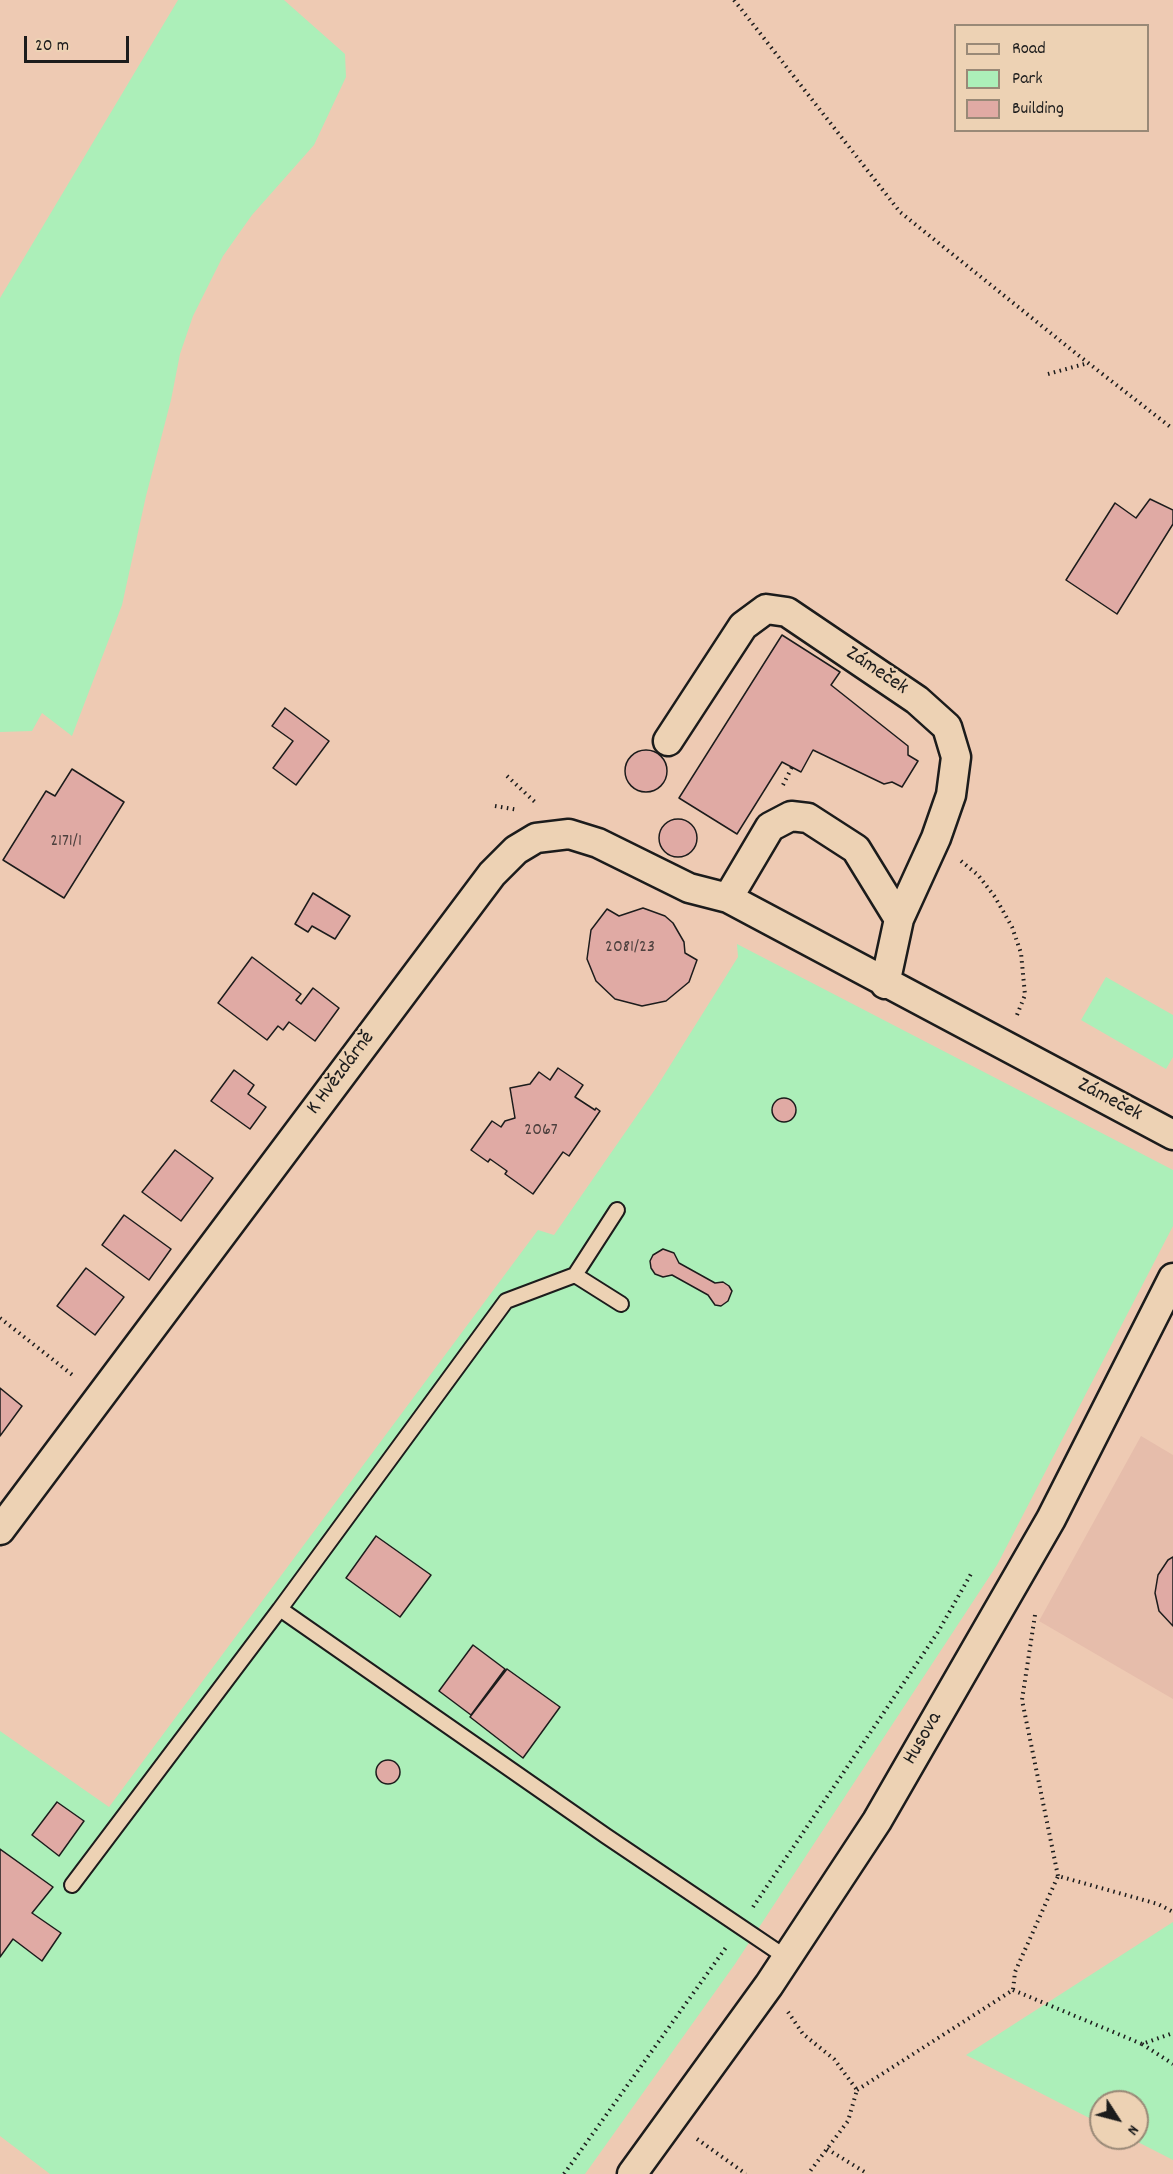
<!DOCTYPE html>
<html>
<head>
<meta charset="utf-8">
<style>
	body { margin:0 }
	#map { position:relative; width:1173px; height:2174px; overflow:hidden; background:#eecab3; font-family:Dekko,sans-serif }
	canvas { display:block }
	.legend { position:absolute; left:954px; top:24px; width:195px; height:108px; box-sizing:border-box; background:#edd2b4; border:2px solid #998977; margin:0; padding:8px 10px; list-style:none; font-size:18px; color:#1c1c1c }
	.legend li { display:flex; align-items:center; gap:12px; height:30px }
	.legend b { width:30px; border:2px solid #998977 }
	.north { position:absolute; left:1089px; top:2090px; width:60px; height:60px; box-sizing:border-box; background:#edd2b4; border:2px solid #998977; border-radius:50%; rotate:126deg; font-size:16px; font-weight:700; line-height:24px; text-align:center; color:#1c1c1c }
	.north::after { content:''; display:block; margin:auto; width:21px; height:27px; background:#1c1c1c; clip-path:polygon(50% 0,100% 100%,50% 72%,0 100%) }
	.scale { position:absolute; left:24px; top:36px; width:105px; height:27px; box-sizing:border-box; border:3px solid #1c1c1c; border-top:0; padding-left:8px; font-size:18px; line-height:21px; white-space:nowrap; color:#1c1c1c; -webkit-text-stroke:4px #edd2b4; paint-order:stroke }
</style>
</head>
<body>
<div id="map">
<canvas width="1173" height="2174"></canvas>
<ul class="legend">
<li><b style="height:8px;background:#edd2b4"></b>Road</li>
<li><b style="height:16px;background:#acefb9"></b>Park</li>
<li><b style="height:16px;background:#e0aaa4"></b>Building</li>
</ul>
<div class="north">N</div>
<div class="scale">20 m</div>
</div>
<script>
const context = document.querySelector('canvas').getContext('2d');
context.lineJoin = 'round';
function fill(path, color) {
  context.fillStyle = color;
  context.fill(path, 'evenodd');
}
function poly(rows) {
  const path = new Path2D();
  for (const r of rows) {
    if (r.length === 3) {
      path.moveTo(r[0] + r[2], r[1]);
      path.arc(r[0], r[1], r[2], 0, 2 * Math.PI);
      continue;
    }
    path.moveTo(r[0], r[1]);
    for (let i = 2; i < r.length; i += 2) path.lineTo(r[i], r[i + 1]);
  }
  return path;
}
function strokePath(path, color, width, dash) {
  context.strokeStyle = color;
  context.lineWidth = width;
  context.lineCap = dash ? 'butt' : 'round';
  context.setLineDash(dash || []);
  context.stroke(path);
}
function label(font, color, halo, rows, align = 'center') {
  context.font = font + ' Dekko,sans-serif';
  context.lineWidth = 4.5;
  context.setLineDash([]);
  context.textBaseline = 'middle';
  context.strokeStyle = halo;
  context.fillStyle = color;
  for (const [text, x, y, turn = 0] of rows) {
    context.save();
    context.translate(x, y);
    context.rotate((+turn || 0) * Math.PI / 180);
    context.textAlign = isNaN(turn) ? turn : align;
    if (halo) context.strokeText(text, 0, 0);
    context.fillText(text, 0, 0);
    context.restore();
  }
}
const built = poly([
	[1141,1436,1173,1455,1173,1699,1039,1621]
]);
const green = poly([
	[178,0,284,0,345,54,346,77,314,145,252,215,223,256,193,316,180,354,171,400,146,496,122,605,72,736,42,713,32,731,0,732,0,298],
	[737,944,1173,1170,1173,1226,997,1565,735,1964,585,2174,50,2174,0,2136,0,1731,109,1807,538,1230,554,1235,656,1088,738,957],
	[1106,977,1173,1015,1173,1057,1166,1069,1081,1020],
	[1173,1922,1173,2160,1130,2138,1137,2138,1137,2102,1101,2102,1101,2124,966,2055]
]);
const building = poly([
	[1150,499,1173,510,1173,524,1117,614,1066,580,1115,503,1136,518,1150,499],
	[782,635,840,672,831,685,908,746,908,755,918,761,902,787,892,782,884,784,813,750,801,772,782,762,737,834,679,798,782,635],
	[285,708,329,741,296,785,273,768,293,741,272,726,285,708],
	[646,771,21],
	[72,769,124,802,64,898,3,860,46,791,55,796,72,769],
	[678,838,19],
	[313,893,350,916,335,939,312,926,308,932,295,924,313,893],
	[643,908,665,916,673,923,684,942,685,953,697,960,689,982,666,1001,642,1006,615,999,596,981,587,959,591,930,607,909,619,916,643,908],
	[252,957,301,994,296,1000,301,1004,313,988,339,1008,315,1041,289,1022,283,1030,278,1026,267,1040,218,1003,252,957],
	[558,1068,583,1085,575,1097,595,1110,596,1108,600,1111,569,1156,563,1152,533,1194,505,1174,507,1171,490,1159,488,1162,471,1150,492,1121,501,1127,505,1121,515,1118,510,1088,530,1084,539,1072,550,1080,558,1068],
	[234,1070,254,1085,248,1094,266,1107,250,1129,211,1101,234,1070],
	[784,1110,12],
	[175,1150,213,1178,181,1221,142,1192,175,1150],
	[124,1215,171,1249,149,1280,102,1245,124,1215],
	[663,1249,674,1253,679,1263,715,1283,723,1282,729,1286,732,1291,728,1301,721,1306,715,1305,708,1295,672,1275,663,1277,655,1274,651,1268,650,1261,653,1255,663,1249],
	[86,1268,124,1297,95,1335,57,1306,86,1268],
	[0,1388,22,1406,0,1436,0,1388],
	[376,1536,431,1575,400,1617,346,1578,376,1536],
	[1173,1557,1173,1626,1159,1611,1155,1593,1158,1575,1168,1560,1173,1557],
	[473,1645,505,1669,471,1715,439,1691,473,1645],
	[507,1669,560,1707,523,1758,470,1717,507,1669],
	[388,1772,12],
	[57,1802,84,1821,59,1856,32,1835,57,1802],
	[0,1849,53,1887,32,1913,61,1933,42,1961,13,1939,0,1957,0,1849]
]);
const path = poly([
	[734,0,900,212,1078,355,1173,429],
	[1048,374,1088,363],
	[507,776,537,804],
	[783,785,792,767],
	[495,806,518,810],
	[961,861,978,875,995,897,1012,927,1021,953,1025,995,1017,1015],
	[0,1318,75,1377],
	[1035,1615,1022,1700,1058,1876],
	[753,1907,938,1632,971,1574],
	[1013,1990,1142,2044,1173,2033],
	[788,2012,803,2034,834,2059,857,2090,848,2121,808,2174],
	[1142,2044,1173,2064],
	[857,2090,1013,1990,1015,1972,1058,1876,1158,1904,1173,1912],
	[697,2139,746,2174],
	[827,2149,868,2174],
	[564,2174,727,1946]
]);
const lane = poly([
	[575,1275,621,1304],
	[280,1609,506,1301,575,1275,617,1210],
	[72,1885,280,1609,606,1836,787,1958]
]);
const street = poly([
	[668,741,743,626,766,609,787,612,917,700,947,727,956,757,951,795,936,838,899,919],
	[728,898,770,827,791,816,808,818,856,849,899,919,885,984],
	[0,1530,492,874,516,850,536,838,569,834,598,843,689,888,728,898,1173,1135],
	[632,2174,769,1985,877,1821,1051,1519,1173,1278]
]);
const numberNames = [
	["2171/1",66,843],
	["2081/23",630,949],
	["2067",541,1132]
];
const streetNames = [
	["Zámeček",876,672,34],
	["K Hvězdárně",342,1074,-53],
	["Zámeček",1109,1101,28],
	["Husova",924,1739,-60]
];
fill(built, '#e6bdab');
fill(green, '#acefb9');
fill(building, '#e0aaa4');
strokePath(building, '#1c1c1c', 1.5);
strokePath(lane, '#1c1c1c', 18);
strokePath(street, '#1c1c1c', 33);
strokePath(path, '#1c1c1c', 4, [1.5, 4.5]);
strokePath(lane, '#edd2b4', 14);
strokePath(street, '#edd2b4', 28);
label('18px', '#4d403e', null, numberNames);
label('21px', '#1c1c1c', '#edd2b4', streetNames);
</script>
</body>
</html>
